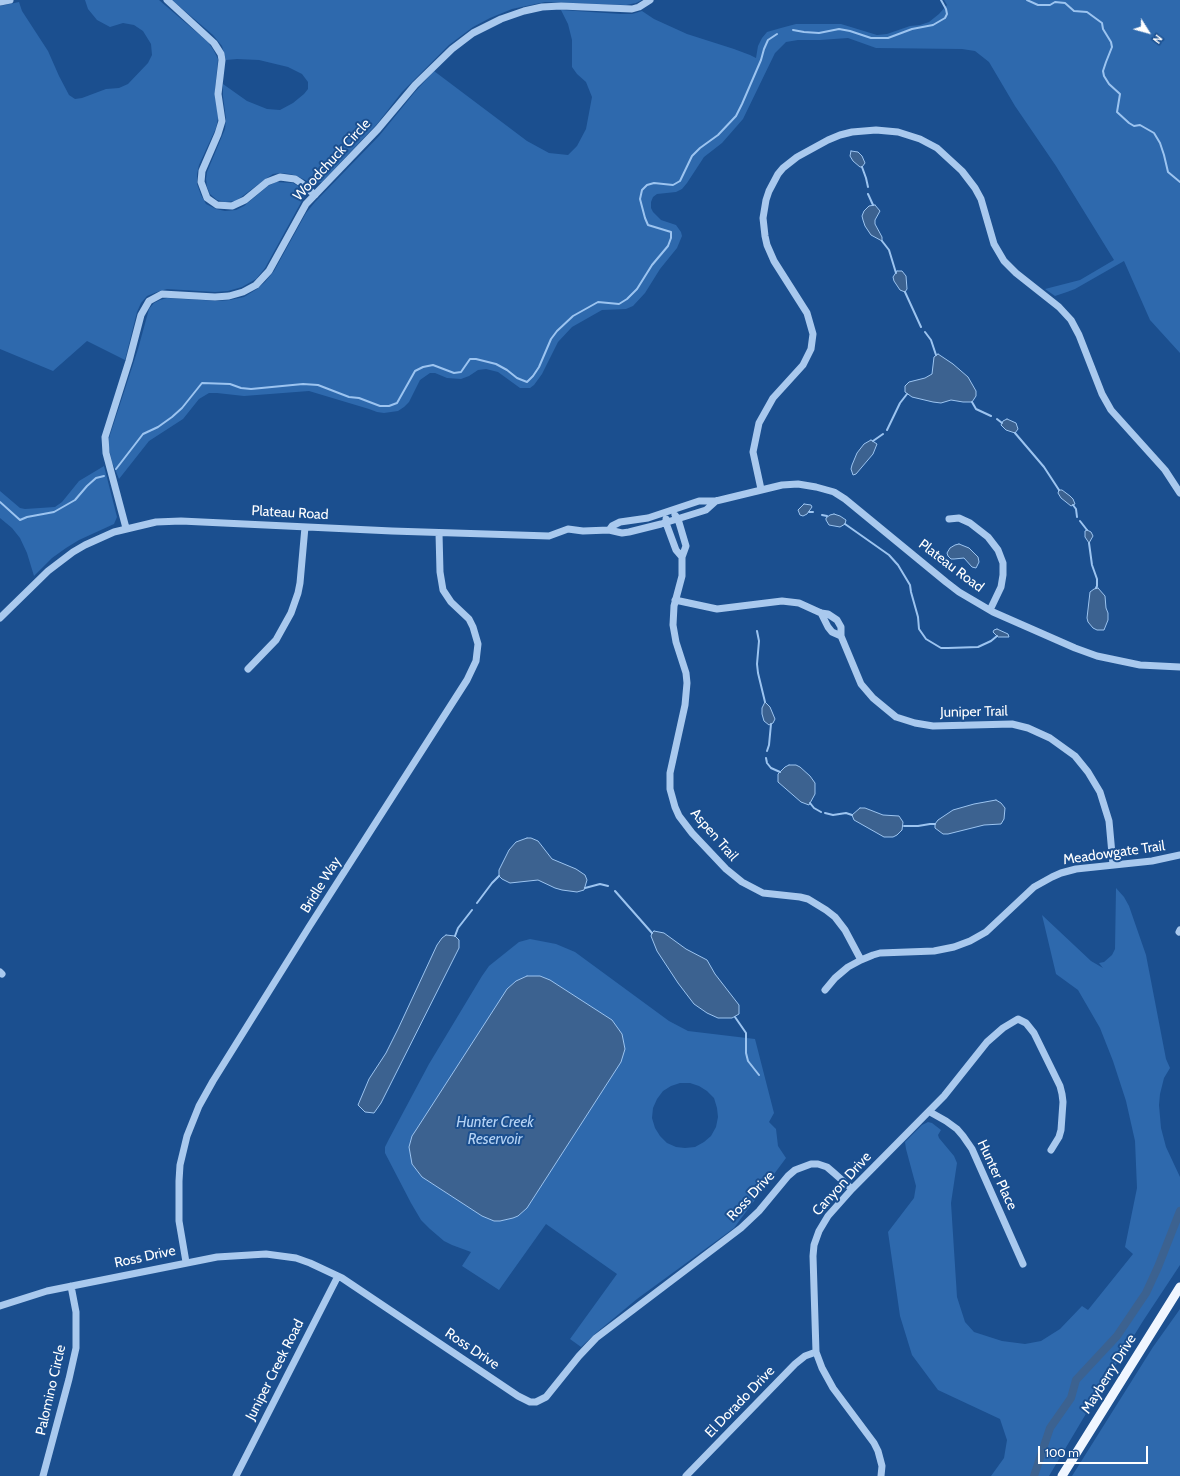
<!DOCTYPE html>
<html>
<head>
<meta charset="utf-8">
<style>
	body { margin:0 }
	#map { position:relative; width:1180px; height:1476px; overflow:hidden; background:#1b4f8f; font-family:Cabin,sans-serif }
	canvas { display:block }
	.north { position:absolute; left:1128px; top:12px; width:40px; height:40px; -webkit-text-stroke:3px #1b4f8f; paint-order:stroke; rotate:127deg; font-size:11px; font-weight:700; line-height:16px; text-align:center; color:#fff }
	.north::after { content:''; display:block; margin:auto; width:14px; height:18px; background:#fff; clip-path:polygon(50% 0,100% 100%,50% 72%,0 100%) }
	.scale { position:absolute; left:1038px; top:1446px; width:110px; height:18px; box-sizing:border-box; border:2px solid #fff; border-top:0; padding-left:5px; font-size:12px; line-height:14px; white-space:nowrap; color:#fff; -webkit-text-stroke:3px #1b4f8f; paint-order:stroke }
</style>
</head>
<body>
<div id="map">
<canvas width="1180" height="1476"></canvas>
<div class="north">N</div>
<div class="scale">100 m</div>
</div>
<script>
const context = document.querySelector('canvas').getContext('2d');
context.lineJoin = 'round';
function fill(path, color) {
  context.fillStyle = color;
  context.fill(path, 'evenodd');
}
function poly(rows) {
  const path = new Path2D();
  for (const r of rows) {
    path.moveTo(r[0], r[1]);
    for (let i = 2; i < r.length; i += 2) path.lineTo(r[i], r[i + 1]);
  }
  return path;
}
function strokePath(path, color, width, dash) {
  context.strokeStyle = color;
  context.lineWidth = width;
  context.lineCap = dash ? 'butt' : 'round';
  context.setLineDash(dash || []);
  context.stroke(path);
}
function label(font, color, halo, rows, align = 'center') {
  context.font = font + ' Cabin,sans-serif';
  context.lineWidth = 4;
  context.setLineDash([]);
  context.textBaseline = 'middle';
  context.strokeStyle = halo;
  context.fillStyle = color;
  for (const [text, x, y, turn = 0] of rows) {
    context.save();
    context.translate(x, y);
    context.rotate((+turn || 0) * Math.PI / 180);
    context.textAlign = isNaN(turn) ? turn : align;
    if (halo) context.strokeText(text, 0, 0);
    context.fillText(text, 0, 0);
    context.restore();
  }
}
const green = poly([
	[85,0,159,0,208,42,214,51,218,59,215,90,218,118,216,128,199,165,197,174,197,184,201,195,206,204,216,209,225,211,236,210,244,206,268,186,276,182,293,183,300,187,303,191,304,197,265,268,256,279,242,287,228,291,215,292,167,289,157,292,147,296,141,303,137,312,125,360,87,341,53,371,0,349,0,6,19,2,22,11,48,51,59,76,69,95,75,99,82,98,106,89,119,88,128,84,148,63,152,55,151,44,143,31,134,25,123,23,110,27,97,20,88,9],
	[172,0,642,0,636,3,626,5,545,2,512,9,490,18,473,27,449,45,402,92,377,124,322,182,317,183,311,183,297,176,290,174,281,173,273,174,264,180,236,201,225,202,217,200,210,194,207,187,206,179,207,172,225,129,226,119,223,96,223,84,247,101,267,109,280,110,293,103,304,94,308,89,308,82,302,74,288,67,259,60,237,59,226,60,222,46,213,35],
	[944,0,1180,0,1180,353,1150,320,1124,261,1075,289,1067,292,1055,296,1045,289,1080,280,1114,260,1056,166,1015,106,989,62,975,51,962,49,876,48,848,38,820,40,798,40,786,42,775,53,743,119,722,143,704,157,687,183,682,189,676,192,657,194,653,197,651,202,651,208,653,212,661,220,676,225,681,232,682,236,677,248,660,269,645,293,633,306,626,309,602,310,572,327,558,342,542,374,534,385,530,388,520,388,498,372,486,369,478,370,469,376,461,379,447,378,435,373,430,373,420,380,409,402,404,407,398,411,384,413,377,412,369,409,309,391,244,396,217,393,209,393,199,399,183,419,149,441,119,479,112,462,108,444,109,438,138,349,149,309,154,303,160,300,167,298,219,301,230,300,244,297,257,289,265,282,274,271,306,213,315,202,379,136,414,93,434,71,527,141,549,153,568,155,577,146,586,129,592,97,586,82,577,74,572,67,572,40,568,24,561,10,621,14,632,14,642,11,654,19,687,34,734,49,750,55,756,58,758,46,762,38,767,32,781,28,796,24,841,24,877,35,887,34,910,26,920,25,929,22,939,14,947,5],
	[104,466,117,517,114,524,79,540,66,548,52,558,34,576,27,553,20,538,12,528,0,518,0,491,20,508,25,509,55,507,62,502,79,481],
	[1116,888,1124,897,1129,906,1146,955,1166,1059,1170,1068,1164,1078,1160,1094,1159,1105,1161,1128,1166,1147,1180,1177,1180,1265,1143,1321,1090,1407,1049,1476,991,1476,1004,1458,1007,1440,1000,1419,938,1390,912,1355,900,1316,888,1232,914,1198,916,1186,906,1149,905,1142,922,1125,928,1122,932,1123,941,1130,938,1135,939,1138,954,1156,957,1163,951,1203,957,1297,965,1322,974,1332,1002,1341,1025,1344,1041,1341,1060,1329,1082,1306,1088,1310,1133,1254,1125,1247,1137,1188,1135,1141,1126,1101,1113,1061,1100,1028,1078,990,1056,974,1042,915,1091,961,1103,968,1099,963,1104,962,1112,955,1115,949],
	[530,939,556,944,575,952,669,1021,688,1031,755,1039,774,1113,769,1122,776,1129,778,1146,786,1158,734,1228,637,1299,596,1333,581,1347,570,1339,617,1274,546,1224,499,1290,462,1266,471,1252,452,1245,444,1241,430,1229,421,1220,411,1203,385,1153,385,1147,389,1139,429,1064,482,976,489,966,519,942],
	[527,976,540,976,550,980,612,1020,621,1062,527,1208,518,1216,513,1218,500,1221,494,1221,482,1216,422,1177,412,1164,409,1147,412,1136,416,1130,507,989,516,981],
	[680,1083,690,1083,699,1086,707,1091,714,1098,717,1108,718,1117,716,1127,711,1136,704,1142,695,1147,685,1148,676,1147,667,1143,660,1136,655,1128,652,1118,653,1108,657,1099,663,1091,671,1086],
	[1180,1309,1180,1476,1072,1476,1153,1347]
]);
const water = poly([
	[851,151,858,152,862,156,865,163,862,167,860,167,853,161,850,156,851,151],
	[875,205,880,211,875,220,875,224,882,237,882,241,871,235,865,226,863,220,862,216,864,211,869,206,875,205],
	[897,271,902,271,906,276,907,289,905,292,900,290,894,281,893,277,897,271],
	[938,354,953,364,968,377,976,391,976,396,972,402,963,402,951,400,941,403,933,402,912,397,905,392,905,386,909,382,925,378,932,374,934,357,938,354],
	[1007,419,1016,423,1018,429,1015,433,1006,430,1001,425,1003,421,1007,419],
	[871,440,877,444,873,454,856,474,853,475,851,469,852,465,857,453,864,444,871,440],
	[1059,490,1062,490,1070,496,1073,499,1075,504,1071,506,1061,498,1058,493,1059,490],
	[804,504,811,505,812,507,807,514,803,516,800,515,798,510,804,504],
	[834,514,840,516,846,520,845,524,840,527,829,525,826,520,826,518,830,515,834,514],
	[1087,530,1091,532,1093,536,1089,543,1085,537,1085,531,1087,530],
	[959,544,969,548,978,557,979,562,976,568,972,567,964,558,954,559,951,559,948,556,947,553,950,548,955,545,959,544],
	[1098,588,1105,596,1106,608,1108,613,1108,620,1104,630,1097,630,1093,628,1088,622,1087,618,1090,592,1094,589,1098,588],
	[997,629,1008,634,1009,637,998,637,993,632,994,630,997,629],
	[765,702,770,707,775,719,773,723,769,725,764,721,762,714,762,708,765,702],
	[789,765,796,765,800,767,810,776,815,783,815,794,809,805,801,802,778,782,778,774,785,767,789,765],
	[996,800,1001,803,1005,808,1004,819,1001,824,984,825,948,834,943,834,935,828,935,824,938,820,953,810,974,804,996,800],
	[860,808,865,808,883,815,899,816,903,822,902,830,897,835,893,837,884,837,854,820,852,815,860,808],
	[527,838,531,838,538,841,552,859,576,869,585,875,587,880,584,890,577,892,562,890,555,888,538,880,510,883,502,879,499,876,499,870,509,850,516,842,527,838],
	[654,931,664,933,686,949,707,960,715,974,739,1005,739,1014,732,1018,718,1018,707,1013,694,1004,678,983,657,951,651,936,652,933,654,931],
	[446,935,455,936,459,940,459,948,381,1103,374,1113,365,1112,358,1105,369,1079,386,1053,398,1029,437,945,442,938,446,935],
	[527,976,540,976,550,980,612,1020,622,1034,625,1049,621,1062,527,1208,518,1216,513,1218,500,1221,494,1221,482,1216,422,1177,412,1164,409,1147,412,1136,416,1130,507,989,516,981,527,976]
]);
const stream = poly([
	[1027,0,1038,5,1050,5,1055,2,1065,3,1074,11,1087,12,1102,23,1103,29,1111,42,1112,47,1106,62,1103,71,1104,76,1109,84,1120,94,1117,112,1129,123,1134,126,1140,125,1154,133,1160,143,1164,155,1168,172,1180,182],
	[793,30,804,32,819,33,839,29,850,31,871,38,888,38,912,29,933,25,945,18,947,14,946,9,941,0],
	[862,167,866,178,868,187],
	[868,194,873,205],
	[882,241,889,250,896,273],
	[905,292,921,327],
	[925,332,931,340,936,355],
	[972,402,976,409,991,416],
	[997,419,1002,423],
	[887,430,900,403,907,394],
	[1015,433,1044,467,1059,490],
	[873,441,883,434],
	[116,469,143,434,158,427,172,417,182,408,202,383,230,384,241,388,251,389,303,384,318,385,349,397,359,398,380,406,389,406,397,403,415,371,423,367,433,365,454,373,461,372,470,359,476,359,496,364,507,370,517,378,527,382,533,376,539,367,551,339,557,331,573,316,598,302,619,304,627,299,637,289,652,265,668,246,671,238,671,232,648,225,645,218,640,199,642,190,647,185,654,183,673,185,680,181,692,156,700,148,718,135,736,116,742,104,761,60,764,49,768,40,777,34],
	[0,502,20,520,27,517,54,512,75,500,87,486,96,478,104,476],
	[1073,505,1076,509,1077,517],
	[809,512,813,512],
	[822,515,827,516],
	[1080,521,1087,530],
	[845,524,889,555,898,565,910,585,911,592,918,617,919,629,926,639,941,648,948,648,978,647,991,641,997,636],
	[1089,543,1092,565,1097,579,1097,586,1096,588],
	[757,631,759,641,757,664,758,673,765,702],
	[767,751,769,745,771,724],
	[766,758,767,763,771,768,780,772],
	[810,803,814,808,821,812],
	[825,813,833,815,846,813,852,815],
	[904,826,918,826,930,824,935,824],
	[585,888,600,884,608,886],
	[615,891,652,933],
	[477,903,492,883,499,876],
	[455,936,458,928,472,910],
	[735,1017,746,1033,746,1053,748,1061,759,1075]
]);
const canal = poly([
	[1034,1476,1050,1428,1071,1398,1076,1380,1117,1336,1146,1293,1158,1267,1180,1211]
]);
const minor = poly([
	[167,0,214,43,221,54,222,60,218,94,222,121,218,134,202,171,201,182,207,198,217,205,232,206,245,200,267,182,280,177,295,179,301,183,315,195],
	[0,2,10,0],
	[761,489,753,452,759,423,773,398,803,365,811,349,813,334,807,313,774,261,767,245,765,236,763,218,766,200,769,191,778,174,783,168,797,157,828,140,840,135,852,132,876,130,898,132,920,139,937,148,962,171,975,188,981,199,994,244,1004,261,1016,273,1059,307,1071,320,1079,335,1102,394,1111,410,1165,470,1180,493],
	[675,515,678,519,686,546,682,557,682,576,674,606,673,625,676,642,686,673,687,683,685,705,670,773,670,789,675,807,679,816,692,833,726,869,742,882,763,893,800,897,808,899,826,910,835,917,845,930,861,960],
	[666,519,666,523,676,550,682,557],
	[949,519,959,518,970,523,988,537,998,550,1003,563,1003,575,1001,587,990,610],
	[126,528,106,453,105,437,129,361,141,315,149,301,162,294,215,297,229,296,243,292,256,285,269,271,306,204,378,129,415,85,452,49,473,33,501,19,524,11,542,7,561,6,632,9,639,7,650,0],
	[609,530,612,526,620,522,648,518,699,501,716,501,782,485,798,484,816,487,834,492,845,499,946,582,959,592,993,612,1075,648,1097,656,1140,665,1180,667],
	[675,600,717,609,782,601,799,603,821,613,828,614,837,620,841,627,841,636,861,684,873,698,896,717,915,723,933,726,1012,724,1028,728,1050,738,1075,756,1088,772,1100,792,1109,821,1113,865],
	[821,613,828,627,832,632,841,636],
	[0,618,48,571,73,552,85,545,114,532,156,522,181,521,392,531,549,536,568,529,583,531,609,530,622,533,629,532,661,524,706,510,716,501],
	[248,669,276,640,291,613,298,593,300,583,305,527],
	[1179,932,1180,930],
	[0,972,2,974],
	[825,990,835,978,848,967,861,960,873,955,880,953,934,951,954,947,970,941,986,932,1034,887,1052,877,1061,873,1076,869,1152,861,1180,855],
	[930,1112,946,1121,957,1129,963,1136,972,1149,1023,1264],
	[186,1262,179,1221,179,1181,180,1165,187,1136,199,1106,213,1081,309,927,467,680,476,661,478,644,473,627,469,619,451,602,443,590,440,572,439,533],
	[0,1306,47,1291,217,1257,266,1254,296,1258,310,1263,342,1278,518,1396,530,1402,536,1402,546,1397,579,1356,596,1338,741,1228,759,1211,788,1176,795,1170,811,1164,818,1164,827,1167,834,1173,852,1189],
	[43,1476,69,1379,76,1348,76,1312,71,1286],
	[236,1476,338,1276],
	[686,1476,795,1364,805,1356,816,1352],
	[881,1476,882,1466,878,1451,874,1443,833,1388,822,1368,816,1352,813,1256,814,1245,819,1231,828,1216,852,1189,944,1096,987,1042,1003,1028,1018,1019,1026,1023,1034,1033,1060,1086,1062,1094,1063,1102,1061,1130,1059,1137,1051,1150]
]);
const major = poly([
	[1062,1476,1180,1287]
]);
const streetNames = [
	["Woodchuck Circle",332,160,-47],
	["Plateau Road",290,513,3],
	["Plateau Road",951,566,37],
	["Juniper Trail",974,712,-1],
	["Aspen Trail",714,835,49],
	["Meadowgate Trail",1114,853,-8],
	["Bridle Way",321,885,-58],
	["Hunter Place",997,1175,65],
	["Canyon Drive",842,1184,-48],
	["Ross Drive",751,1196,-47],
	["Ross Drive",145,1257,-12],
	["Ross Drive",472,1349,34],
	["Juniper Creek Road",275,1370,-63],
	["Mayberry Drive",1109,1374,-58],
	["Palomino Circle",51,1390,-77],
	["El Dorado Drive",740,1402,-46]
];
const waterNames = [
	["Hunter Creek",495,1123],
	["Reservoir",495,1140]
];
fill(green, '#2e69ad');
fill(water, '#3c6290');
strokePath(water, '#9cc4f0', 1);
strokePath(stream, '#9cc4f0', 2);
strokePath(canal, '#3c6290', 8);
strokePath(minor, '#a9c9ee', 7);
strokePath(major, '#f0f6ff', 9);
label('14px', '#fff', '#1b4f8f', streetNames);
label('italic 15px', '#b5d3f5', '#1b4f8f', waterNames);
</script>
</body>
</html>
